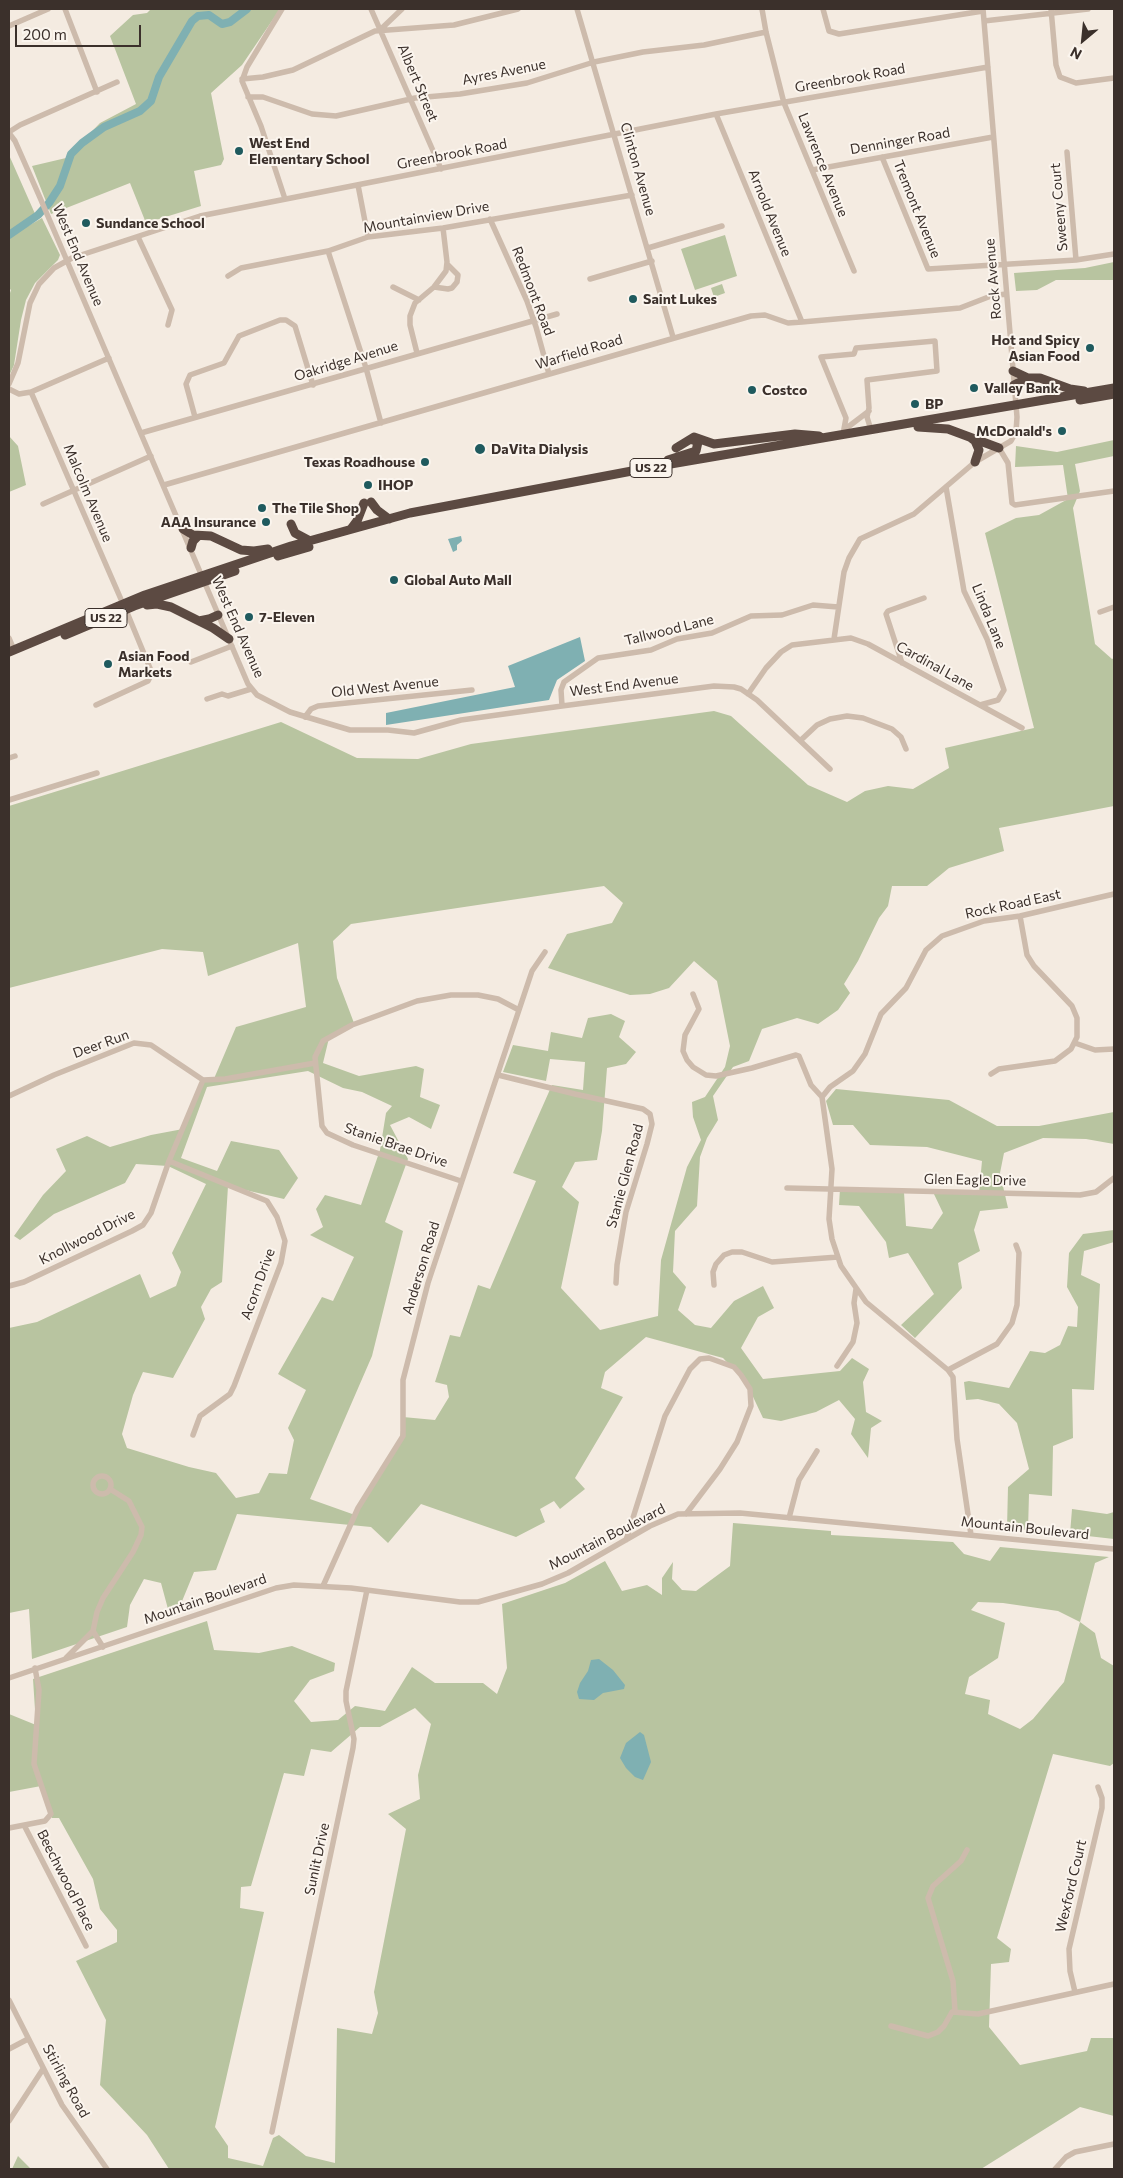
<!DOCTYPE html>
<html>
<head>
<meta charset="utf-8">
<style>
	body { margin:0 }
	#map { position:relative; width:1123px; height:2178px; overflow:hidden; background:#f4ebe1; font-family:Commissioner,sans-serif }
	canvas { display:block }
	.frame { position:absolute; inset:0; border:10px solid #3b302b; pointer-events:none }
	.north { position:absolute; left:1058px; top:15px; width:50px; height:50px; -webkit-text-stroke:4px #fbf5ee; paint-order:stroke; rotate:208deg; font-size:14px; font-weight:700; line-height:20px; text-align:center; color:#3b302b }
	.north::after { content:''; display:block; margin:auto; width:18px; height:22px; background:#3b302b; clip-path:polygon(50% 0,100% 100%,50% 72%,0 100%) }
	.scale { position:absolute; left:15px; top:25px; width:126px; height:22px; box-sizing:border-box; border:2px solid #3b302b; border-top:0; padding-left:6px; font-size:15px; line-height:18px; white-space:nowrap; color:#3b302b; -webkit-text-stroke:4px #fbf5ee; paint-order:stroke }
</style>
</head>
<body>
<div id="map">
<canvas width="1123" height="2178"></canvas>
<div class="frame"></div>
<div class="north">N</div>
<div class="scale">200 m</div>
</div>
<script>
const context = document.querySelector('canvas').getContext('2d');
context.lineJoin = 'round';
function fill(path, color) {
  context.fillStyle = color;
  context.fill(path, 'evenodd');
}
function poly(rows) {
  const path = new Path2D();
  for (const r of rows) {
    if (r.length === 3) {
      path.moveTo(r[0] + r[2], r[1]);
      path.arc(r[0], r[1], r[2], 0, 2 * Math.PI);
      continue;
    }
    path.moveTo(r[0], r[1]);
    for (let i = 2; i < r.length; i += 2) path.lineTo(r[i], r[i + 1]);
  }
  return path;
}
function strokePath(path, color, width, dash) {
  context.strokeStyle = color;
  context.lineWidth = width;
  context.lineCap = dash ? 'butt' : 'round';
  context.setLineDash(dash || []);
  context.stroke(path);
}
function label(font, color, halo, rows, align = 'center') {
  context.font = font + ' Commissioner,sans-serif';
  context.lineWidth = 4;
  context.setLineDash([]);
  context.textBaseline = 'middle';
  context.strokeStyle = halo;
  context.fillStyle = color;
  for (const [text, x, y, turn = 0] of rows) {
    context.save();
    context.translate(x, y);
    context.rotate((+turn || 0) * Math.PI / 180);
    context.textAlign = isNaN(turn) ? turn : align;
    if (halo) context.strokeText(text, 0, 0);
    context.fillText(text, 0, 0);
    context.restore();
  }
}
const green = poly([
	[151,9,280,9,242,65,211,93,224,159,221,165,194,171,201,206,146,223,130,183,51,214,32,166,66,158,100,123,136,104,110,36,133,15,147,13],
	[9,155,36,216,14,234,42,218,60,255,58,260,35,283,26,300,21,320,14,365,9,376,9,296,11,290,9,288],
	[725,235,737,276,695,290,681,249],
	[1114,262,1114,280,1056,280,1037,290,1016,291,1014,273,1085,268],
	[722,284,725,293,714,297,711,288],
	[9,436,18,446,26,485,9,492],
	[1114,440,1114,456,1075,464,1080,491,1073,508,1095,644,1112,659,1114,658,1114,806,999,828,1004,851,949,868,927,886,892,886,888,906,879,918,858,961,844,984,850,993,838,1010,818,1024,797,1018,762,1029,749,1061,733,1067,713,1096,718,1120,707,1138,700,1157,697,1206,675,1231,673,1272,686,1287,678,1310,695,1325,711,1328,734,1301,763,1286,774,1308,758,1317,741,1348,763,1379,840,1371,852,1358,869,1369,863,1382,866,1412,882,1421,871,1428,868,1458,851,1434,855,1419,839,1400,816,1412,781,1421,763,1418,747,1384,723,1358,646,1337,605,1372,601,1388,623,1397,575,1478,585,1489,560,1509,554,1501,540,1509,545,1522,516,1537,421,1504,388,1543,371,1527,237,1514,216,1570,194,1572,178,1611,168,1609,161,1583,144,1579,130,1605,127,1627,32,1659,29,1609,9,1613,9,1328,37,1322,140,1274,150,1298,176,1286,181,1272,172,1253,206,1184,168,1166,136,1164,125,1183,54,1214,20,1240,14,1236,43,1195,66,1171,56,1149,87,1136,110,1147,151,1135,183,1129,204,1082,213,1081,236,1027,306,1007,298,943,208,976,203,952,162,949,9,988,9,806,281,722,357,758,418,759,471,744,714,711,731,716,808,785,847,802,865,791,888,786,913,789,949,768,945,748,1034,728,985,533,1016,518,1039,515,1068,499,1063,465,1015,467,1016,446,1057,452],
	[604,886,623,903,612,923,567,934,548,968,630,995,650,994,669,988,694,961,717,981,730,1046,725,1067,705,1097,692,1102,693,1117,701,1140,687,1167,661,1260,658,1316,600,1330,561,1288,579,1202,562,1187,575,1162,597,1160,602,1131,607,1068,626,1064,636,1052,619,1037,625,1021,611,1014,588,1018,582,1038,551,1032,548,1051,513,1045,503,1072,546,1081,550,1059,585,1062,583,1090,552,1085,513,1173,536,1181,490,1289,478,1285,460,1337,450,1335,435,1382,447,1385,449,1397,435,1420,403,1417,399,1444,355,1515,310,1499,372,1356,403,1231,385,1222,408,1159,390,1125,409,1117,431,1129,440,1105,420,1097,424,1069,416,1066,359,1076,323,1063,329,1038,354,1023,337,978,333,941,351,924],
	[308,1071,343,1088,362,1092,392,1106,386,1113,380,1150,361,1205,325,1195,316,1209,323,1227,310,1235,354,1257,333,1301,322,1297,278,1374,306,1390,288,1428,294,1440,287,1474,269,1473,259,1493,236,1498,216,1473,189,1467,127,1448,122,1434,133,1395,143,1372,173,1378,205,1319,201,1307,211,1289,222,1282,228,1186,284,1199,298,1178,279,1150,231,1141,217,1171,181,1158,207,1087],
	[836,1089,949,1100,997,1126,1039,1126,1114,1112,1114,1144,1086,1139,1043,1138,1004,1153,1000,1173,1008,1208,980,1211,974,1230,980,1251,958,1263,962,1288,915,1338,901,1325,934,1294,908,1253,889,1258,886,1242,859,1206,839,1205,840,1189,904,1192,906,1226,932,1229,943,1213,933,1192,979,1193,982,1161,927,1147,870,1145,853,1125,833,1125,826,1101],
	[1114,1230,1114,1242,1084,1251,1081,1275,1100,1284,1094,1390,1072,1389,1073,1438,1053,1446,1052,1496,1029,1494,1028,1530,1007,1528,1008,1487,1029,1469,1017,1423,999,1404,978,1399,966,1400,964,1382,969,1381,1009,1388,1030,1351,1045,1353,1060,1345,1068,1326,1077,1327,1078,1307,1067,1287,1069,1253,1083,1234],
	[1072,1509,1107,1514,1114,1512,1114,1539,1070,1534],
	[733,1523,831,1531,831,1535,953,1542,964,1554,990,1561,1000,1547,1109,1557,1095,1563,1080,1622,1095,1633,1101,1658,1114,1666,1114,1763,1110,1766,1053,1754,997,1938,1011,1949,1009,1962,991,1964,989,2027,1020,2065,1087,2051,1091,2038,1114,2038,1114,2116,1080,2107,981,2169,169,2169,147,2135,100,2085,106,2020,76,1961,117,1942,117,1930,100,1909,93,1879,59,1818,52,1818,41,1786,9,1792,9,1714,36,1725,33,1679,207,1621,214,1650,259,1653,292,1646,335,1663,334,1671,310,1680,294,1701,311,1722,338,1720,355,1706,385,1711,412,1667,435,1683,483,1683,497,1694,507,1668,502,1604,565,1583,605,1561,622,1591,647,1585,662,1595,662,1578,673,1562,672,1579,682,1590,696,1591,730,1566],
	[978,1602,1003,1603,1058,1611,1080,1622,1064,1682,1033,1719,1020,1729,988,1714,990,1700,965,1694,969,1677,998,1658,1005,1623,971,1610],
	[415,1708,431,1724,418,1775,420,1799,388,1814,406,1829,374,1992,378,2013,372,2034,337,2028,335,2163,306,2156,279,2135,273,2138,263,2166,228,2158,228,2146,215,2127,264,1912,240,1908,241,1887,251,1886,284,1773,304,1776,311,1749,331,1752,360,1727,380,1727],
	[18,2156,31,2169,12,2169]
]);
const water = poly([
	[461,536,462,541,457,545,457,550,453,552,448,539],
	[580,637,585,661,557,680,549,700,386,725,386,713,515,687,508,666],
	[599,1659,613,1670,625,1685,624,1689,603,1693,594,1700,579,1699,577,1692,580,1683,588,1671,591,1660],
	[640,1732,644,1735,651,1762,643,1780,635,1777,626,1768,620,1758,626,1743]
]);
const river = poly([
	[9,235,38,215,49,203,60,186,71,154,82,143,104,127,140,111,151,101,159,77,192,21,198,16,209,15,222,24,230,22,247,9]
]);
const minor = poly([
	[65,9,97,92],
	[282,9,247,67,242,81,261,126,285,199],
	[371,9,441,169],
	[577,9,673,337],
	[762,9,766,32,784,103,854,271],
	[823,9,829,31,839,34,983,11],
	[1051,9,1056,65,1060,77,1076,83,1114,78],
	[984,21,1088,9],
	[9,26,48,9],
	[380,30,402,9],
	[242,79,263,77,293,70,375,31,454,25,518,9],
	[248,97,263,97,312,114,336,116,415,98,460,94,527,83,594,62,643,52,704,45,766,32],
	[716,114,802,322],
	[9,132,20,125,117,82],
	[9,133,15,141,41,200,248,684,257,695,290,712,350,730,388,730,414,733,461,720,562,706,714,686,734,687,741,689,757,700,830,769],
	[1067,152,1076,260],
	[882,157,928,269,1076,260,1114,254],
	[812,170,993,137],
	[358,185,368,237],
	[490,219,527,301,536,327,549,374],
	[138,237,172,310,168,325],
	[648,248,722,226],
	[328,251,366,368,381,423],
	[228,276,241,268,328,251,368,237,443,228,632,195],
	[590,279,652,261],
	[393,287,419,300],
	[434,287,448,289,452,288,457,282,458,275,448,265],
	[417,353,410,325,410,316,415,303,434,287,446,271,447,262,443,228],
	[9,384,18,363,30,303,39,284,54,268,72,258,200,216,716,114,988,67],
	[9,389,19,394,31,392,109,358],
	[31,392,123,604],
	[195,417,186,384,190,375,224,363,239,336,280,320,286,320,295,326,313,385],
	[844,430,869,411],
	[141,433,557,314],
	[843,434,846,418,821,357,854,354,856,348,935,341,937,371,867,380,869,408,867,417,871,430],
	[999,448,1008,463,1012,503,1015,505,1114,491],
	[164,485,751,316,765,315,788,323,802,322,960,308,991,296,1006,294],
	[946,487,964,591,987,639,1004,690,998,700,980,705],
	[43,504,151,456],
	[1100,612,1114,607],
	[9,638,14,650],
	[834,639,844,572,849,558,860,539,914,514,975,462,1011,441,1016,432,1017,417,983,9],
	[191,662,232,646],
	[902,663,886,614,888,611,924,598],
	[748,694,766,668,781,652,792,645,851,638,868,644,1022,728],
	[207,699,222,694,228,696,251,689],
	[96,705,148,681,152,673,126,610],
	[562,706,561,690,564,682,598,658,651,650,677,639,712,633,751,616,782,615,813,605,838,607],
	[305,717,311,709,318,706,472,690],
	[801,740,817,725,830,719,847,716,863,718,892,729,901,737,906,749],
	[9,758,15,756],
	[9,800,97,773],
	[693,994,699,1009,685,1035,683,1051,687,1060,693,1067,706,1075,716,1076,752,1068,796,1055,799,1056,811,1085,822,1097,832,1169,829,1219,832,1239,841,1266,866,1302,948,1370,953,1377,957,1439,971,1535],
	[1075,1043,1095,1050,1114,1049],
	[991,1074,999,1069,1055,1061,1071,1049,1077,1037,1077,1018,1072,1006,1034,966,1027,955,1020,916],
	[498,1075,575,1094,643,1109,650,1114,652,1124,647,1144,626,1212,617,1265,616,1283],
	[9,1096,54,1075,134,1043,151,1045,203,1080,225,1079,315,1063],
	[822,1097,830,1087,853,1071,865,1054,881,1014,906,988,926,950,942,936,984,921,1020,916,1114,894],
	[169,1161,267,1201,277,1217,285,1241,281,1263,234,1386,230,1394,200,1416,193,1435],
	[461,1181,353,1145,327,1133,322,1126,315,1057,323,1041,352,1025,417,1001,451,995,478,995,498,999,519,1010],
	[787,1188,1080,1195,1096,1192,1114,1178],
	[714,1285,713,1272,716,1264,724,1255,732,1252,742,1252,772,1262,838,1257],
	[9,1286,24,1282,132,1231,143,1225,151,1213,169,1161,203,1080],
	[837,1366,853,1342,857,1323,854,1303,856,1289],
	[948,1370,997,1344,1012,1323,1017,1305,1019,1253,1016,1245],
	[102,1485,9],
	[789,1518,799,1480,817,1451],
	[626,1540,665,1416,690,1369,700,1359,709,1358,734,1367,741,1375,750,1389,751,1406,737,1442,720,1469,686,1514],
	[323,1586,358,1508,403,1436,403,1380,428,1283,532,971,545,952],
	[93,1631,103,1647],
	[66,1658,93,1631,97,1612,103,1598,133,1552,141,1535,142,1527,129,1501,110,1489],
	[9,1678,276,1588,294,1585,351,1588,460,1602,478,1602,542,1584,568,1573,650,1526,678,1514,740,1513,1114,1549],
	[24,1825,86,1946],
	[9,1828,45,1821,51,1814,34,1764,39,1690,35,1668],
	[1075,1992,1070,1971,1069,1949,1102,1808,1102,1798,1098,1787],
	[9,2000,62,2105,107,2169],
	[955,2011,953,1981,928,1898,933,1886,961,1861,967,1850],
	[891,2026,928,2036,938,2032,944,2026,952,2012,978,2014,1114,1984],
	[9,2049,28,2039],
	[9,2121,43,2069],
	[272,2132,353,1748,354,1739,346,1701,346,1691,367,1590],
	[1055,2169,1066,2157,1075,2152,1114,2144]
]);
const highway = poly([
	[1013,371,1028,378,1040,378,1070,389,1084,391],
	[1014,385,1028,378],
	[1080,400,1114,394],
	[918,427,948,429,999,448],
	[971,438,975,441,979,450,975,462],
	[676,448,694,437,714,444,795,434,819,436],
	[668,460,696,451,698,442,691,439],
	[371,502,377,510,389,519],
	[291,524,295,533,310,541],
	[183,529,193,535,211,536,241,550,254,551,268,549],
	[351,529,357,521,364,503],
	[191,548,193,541,198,536],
	[278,556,309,547],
	[147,605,157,604,171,607,213,628,229,639],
	[199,621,209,619,218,615],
	[65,635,134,606,235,571],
	[9,652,145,595,291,546,410,513,653,467,1114,388]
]);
const markers = [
	[239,151,5,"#1f5a5e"],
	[86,223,5,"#1f5a5e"],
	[633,299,5,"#1f5a5e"],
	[1090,348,5,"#1f5a5e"],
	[974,388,5,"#1f5a5e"],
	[752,390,5,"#1f5a5e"],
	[915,404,5,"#1f5a5e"],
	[1062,431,5,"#1f5a5e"],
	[480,449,6,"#1f5a5e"],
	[425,462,5,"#1f5a5e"],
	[368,485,5,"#1f5a5e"],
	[262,508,5,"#1f5a5e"],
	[266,522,5,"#1f5a5e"],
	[394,580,5,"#1f5a5e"],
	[249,617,5,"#1f5a5e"],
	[108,664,5,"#1f5a5e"]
];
const shields = [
	[651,468,42],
	[106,618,42]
];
const shieldNames = [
	["US 22",651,468],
	["US 22",106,618]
];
const streetNames = [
	["Ayres Avenue",504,72,-11],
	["Greenbrook Road",850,78,-10],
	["Albert Street",418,83,67],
	["Denninger Road",900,141,-10],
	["Greenbrook Road",452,154,-11],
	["Lawrence Avenue",823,165,68],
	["Clinton Avenue",638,169,74],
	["Sweeny Court",1059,207,-95],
	["Tremont Avenue",917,209,68],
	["Arnold Avenue",770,213,68],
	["Mountainview Drive",426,217,-10],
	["West End Avenue",78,255,67],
	["Rock Avenue",993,279,-95],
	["Redmont Road",533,291,69],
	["Warfield Road",579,352,-17],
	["Oakridge Avenue",346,361,-17],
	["Malcolm Avenue",88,493,67],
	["Linda Lane",989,616,68],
	["West End Avenue",238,627,66],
	["Tallwood Lane",669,630,-14],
	["Cardinal Lane",935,666,29],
	["West End Avenue",624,685,-7],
	["Old West Avenue",385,687,-6],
	["Rock Road East",1013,904,-12],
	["Deer Run",101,1044,-20],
	["Stanie Brae Drive",396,1145,19],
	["Stanie Glen Road",625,1176,-75],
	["Glen Eagle Drive",975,1180,1],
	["Knollwood Drive",87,1237,-27],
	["Anderson Road",421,1268,-73],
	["Acorn Drive",258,1284,-70],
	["Mountain Boulevard",1025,1528,6],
	["Mountain Boulevard",607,1537,-27],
	["Mountain Boulevard",205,1599,-19],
	["Sunlit Drive",317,1859,-78],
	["Beechwood Place",66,1880,63],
	["Wexford Court",1071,1886,-77],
	["Stirling Road",66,2081,61]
];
const poiNames = [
	["West End",249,143],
	["Elementary School",249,159],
	["Sundance School",96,223],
	["Saint Lukes",643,299],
	["Hot and Spicy",1080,340,"right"],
	["Asian Food",1080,356,"right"],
	["Valley Bank",984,388],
	["Costco",762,390],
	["BP",925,404],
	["McDonald's",1052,431,"right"],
	["DaVita Dialysis",491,449],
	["Texas Roadhouse",415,462,"right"],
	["IHOP",378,485],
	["The Tile Shop",272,508],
	["AAA Insurance",256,522,"right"],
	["Global Auto Mall",404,580],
	["7-Eleven",259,617],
	["Asian Food",118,656],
	["Markets",118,672]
];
fill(green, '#b8c4a0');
fill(water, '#7fb0b2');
strokePath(river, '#7fb0b2', 8);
strokePath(minor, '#cdbbac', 5.5);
strokePath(highway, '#5c4a42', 9);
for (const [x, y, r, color] of markers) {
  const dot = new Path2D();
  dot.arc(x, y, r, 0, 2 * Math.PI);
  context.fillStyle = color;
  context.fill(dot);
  strokePath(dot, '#fbf5ee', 2);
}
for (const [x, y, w] of shields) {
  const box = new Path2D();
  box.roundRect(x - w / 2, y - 9.5, w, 19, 4);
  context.fillStyle = '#fbf5ee';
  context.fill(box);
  strokePath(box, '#3b302b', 1);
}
label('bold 12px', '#3b302b', null, shieldNames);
label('14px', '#3b302b', '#fbf5ee', streetNames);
label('bold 14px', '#3b302b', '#fbf5ee', poiNames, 'left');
</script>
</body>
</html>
